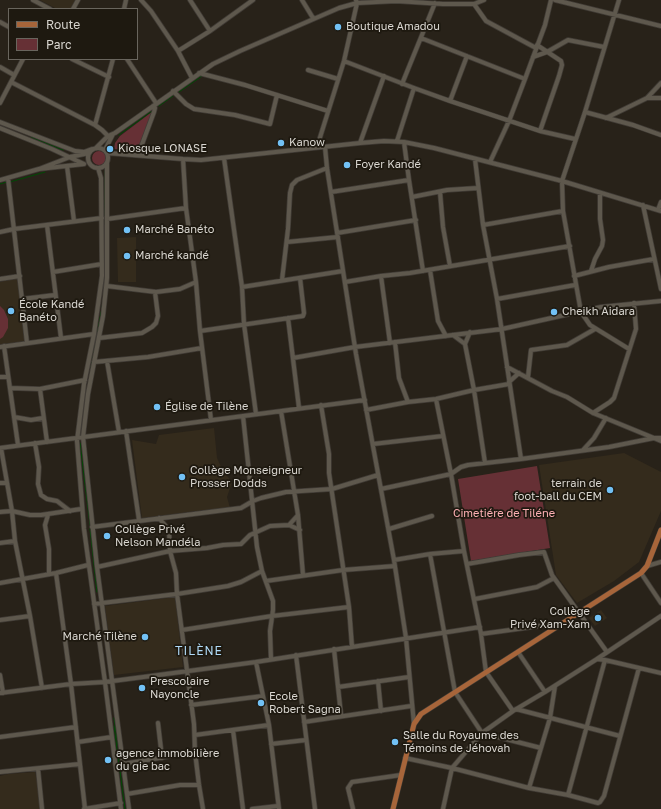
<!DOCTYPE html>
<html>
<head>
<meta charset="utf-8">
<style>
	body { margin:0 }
	#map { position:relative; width:661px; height:809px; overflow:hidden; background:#282219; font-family:"Golos Text",sans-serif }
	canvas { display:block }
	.legend { position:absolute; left:8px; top:8px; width:130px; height:52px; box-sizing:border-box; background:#1e1910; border:1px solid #69655d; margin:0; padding:5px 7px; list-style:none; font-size:12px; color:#d9d6d0 }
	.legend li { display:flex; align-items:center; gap:8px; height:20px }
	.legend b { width:20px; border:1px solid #69655d }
</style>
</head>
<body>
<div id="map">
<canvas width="661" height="809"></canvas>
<ul class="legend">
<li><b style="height:5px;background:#a7653a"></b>Route</li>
<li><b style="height:11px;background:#663035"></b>Parc</li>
</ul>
</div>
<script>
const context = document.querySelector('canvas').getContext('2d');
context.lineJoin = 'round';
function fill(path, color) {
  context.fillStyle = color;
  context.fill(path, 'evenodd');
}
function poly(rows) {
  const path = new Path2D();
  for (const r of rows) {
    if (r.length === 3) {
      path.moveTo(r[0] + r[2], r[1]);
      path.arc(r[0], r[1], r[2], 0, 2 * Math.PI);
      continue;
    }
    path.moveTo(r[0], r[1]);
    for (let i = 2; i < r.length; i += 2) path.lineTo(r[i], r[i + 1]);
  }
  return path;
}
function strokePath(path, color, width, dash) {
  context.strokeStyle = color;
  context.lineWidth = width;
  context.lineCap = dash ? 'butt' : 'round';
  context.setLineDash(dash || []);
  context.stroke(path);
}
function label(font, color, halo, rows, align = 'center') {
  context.font = font + ' "Golos Text",sans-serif';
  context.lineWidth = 3.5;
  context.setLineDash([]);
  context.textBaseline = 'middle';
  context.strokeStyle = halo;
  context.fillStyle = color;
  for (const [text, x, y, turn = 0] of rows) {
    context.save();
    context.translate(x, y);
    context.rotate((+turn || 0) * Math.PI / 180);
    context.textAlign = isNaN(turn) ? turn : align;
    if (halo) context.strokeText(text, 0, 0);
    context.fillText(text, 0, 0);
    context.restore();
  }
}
const built = poly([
	[40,0,75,0,71,9,57,9],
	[136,237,136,282,118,282,117,238],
	[18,278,25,341,0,345,0,282],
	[214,428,217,458,223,471,232,482,227,497,230,508,204,510,142,518,132,440,156,444,159,435],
	[624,453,661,472,661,511,639,562,614,581,577,603,556,575,539,465],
	[175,597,183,667,114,675,105,606],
	[601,610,607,618,595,626,589,618],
	[35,772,39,789,40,809,0,809,0,776,8,774]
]);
const green = poly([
	[153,111,143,151,114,149,115,143,120,136],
	[99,158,7],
	[0,306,4,310,8,319,8,328,3,337,0,339],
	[537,466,550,548,471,561,458,479]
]);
const stream = poly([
	[179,92,202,76],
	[159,106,173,96],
	[119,135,152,111],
	[31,137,63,150],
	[105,171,105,243],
	[10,182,45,172],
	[0,184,7,182],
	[91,367,103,302],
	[81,431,86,396],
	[80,443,90,525],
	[90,529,97,592],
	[114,718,118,745],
	[114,726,125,809]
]);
const minor = poly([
	[33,0,50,9],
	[141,0,151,11,178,51,192,78],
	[190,0,210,31],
	[302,0,313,18],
	[555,0,661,26],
	[619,0,585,112,562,181,563,211,581,312,590,325,629,349],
	[474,4,486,21,536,48],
	[73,9,78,0],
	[124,9,126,0],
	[0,22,9,27],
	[421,38,525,79],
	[537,45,561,61,562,65,559,76,540,131],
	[178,51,210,31,253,0],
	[533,57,547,52,568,40,604,47],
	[72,59,109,77],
	[127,59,156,103],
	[344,61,414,88,450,101,540,131,575,139],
	[0,67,14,75],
	[308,70,338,79],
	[199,73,245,85,328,111],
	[11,82,95,125,102,130,108,136],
	[402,84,435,3],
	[173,91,186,104,194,109,235,115,270,124,277,95],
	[647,98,661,98],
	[450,101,467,56],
	[0,103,23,59],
	[585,112,633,125,661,135],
	[606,118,647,98,661,83],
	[0,122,75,151,84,152,92,149],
	[95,125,113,59],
	[0,128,52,149,84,164],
	[397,141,414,88],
	[404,142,409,180,423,271],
	[360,143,384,76],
	[317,147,344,61,357,3,356,0],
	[325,147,327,168,356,354,394,560,406,638,414,724],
	[98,158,10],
	[96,148,108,136,115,133,213,64,240,51,339,8,357,3,396,1,443,4,474,4,484,0],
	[105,150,113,134],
	[107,153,183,159,201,160,360,143,384,141,404,142,434,148,562,181,661,211],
	[138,155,154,112,155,108,153,106],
	[224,158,242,287,244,324,256,414],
	[183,159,186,208,196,282,200,331,211,420],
	[475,159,483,225,497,299,521,459],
	[490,162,509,121,525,79,545,25,551,0],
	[107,163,107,278,103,316,88,394,83,437,97,567,129,809],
	[67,166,74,221],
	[98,168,101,178,102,276,94,334,84,384,77,441,84,529,105,682,121,809],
	[39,169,84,164],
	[8,178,27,343],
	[0,180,39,169,70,157,89,153],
	[331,192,409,180],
	[440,192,443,227,450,266],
	[412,197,447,190,478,188],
	[643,205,661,289],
	[658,210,661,202],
	[107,219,186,208],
	[47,225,61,338],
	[483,225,563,211],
	[0,232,14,229,102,218],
	[337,233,416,220],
	[287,242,338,237],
	[430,270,438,321,446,336],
	[591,271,595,259,602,246,603,240,600,219,600,193],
	[53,272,102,264],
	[574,276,609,267,654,259],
	[0,279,20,276],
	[282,280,288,229,290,193,292,185,297,180,327,168],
	[345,282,381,276],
	[107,286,156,292,180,289,196,282],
	[242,287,343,271],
	[22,299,55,295],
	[497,299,575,285],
	[288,318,299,408],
	[200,331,303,316,304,313,300,278],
	[470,332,465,344,474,390,485,463],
	[453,335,465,344],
	[99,338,142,333,152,327,156,323,158,316,155,292],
	[395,342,399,378,408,402],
	[390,343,381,276,410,273,570,246],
	[4,346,18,445],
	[0,347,94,334],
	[293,358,355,347,502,329,601,307,661,301],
	[107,361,119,432],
	[94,362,148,357,202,348],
	[507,367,552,391,567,397,593,413,661,441],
	[0,377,8,377],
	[528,377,531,350,567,345,595,329],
	[509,382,519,373],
	[10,388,40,389,85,380],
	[40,389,47,442],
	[436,399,451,474,464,551],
	[321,405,329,454,329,473,349,607,352,647],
	[366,410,408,402,436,399,474,390,509,384],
	[281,411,298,515,303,575],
	[593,413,610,402,614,398,636,329,634,303],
	[243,416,257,547,262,571,273,601,273,610,270,631,271,659],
	[14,417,31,420,43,418],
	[126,431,139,520],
	[35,443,39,467,38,484,41,495,47,499,57,501,70,511],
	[373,444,443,436],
	[0,448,365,400],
	[1,448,12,511,15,541,30,616,42,688],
	[583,450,594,438,606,418],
	[0,483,7,483],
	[381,489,451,474,461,467,468,465,521,459,609,447,654,438,661,438],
	[0,512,12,511,30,515,41,515,81,509],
	[48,515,45,525,49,549,49,574],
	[159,518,169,530,170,551,176,573,177,594,194,724,195,752,199,785,203,809],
	[289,525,298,515],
	[92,527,241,508,253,501,261,498,286,492,332,489,378,475],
	[389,529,432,516],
	[0,543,15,541],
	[430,554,455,692,482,733,541,748],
	[394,560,430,554,464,551,481,634,486,672,513,711],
	[467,564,519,555,544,552,552,575,607,652],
	[647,566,661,562],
	[97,567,170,551,207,548,223,545,241,544,250,535,270,526,289,525,300,530],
	[56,573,71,684,85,809],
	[641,573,661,603],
	[266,581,343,570,395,566],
	[0,583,56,573,88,565],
	[475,599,537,587,554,578],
	[94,604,177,594,228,586,241,582,262,571],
	[0,620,30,616],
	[182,630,272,616,349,607],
	[481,634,561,623],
	[334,649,341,715],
	[518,652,545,692],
	[296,655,315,809],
	[597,659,661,616],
	[256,662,269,725,279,809],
	[0,675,3,693],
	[378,681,381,711],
	[338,687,409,677],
	[0,693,71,684,105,682,151,676,256,662,480,627],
	[191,705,263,696],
	[516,709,620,736],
	[304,722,411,706],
	[158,723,162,758],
	[233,730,243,809],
	[195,735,269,725],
	[0,737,76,727],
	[78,742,112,737],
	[271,744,306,740],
	[405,758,452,768,482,733,513,711,545,692,597,659,605,660,661,673],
	[123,764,195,752],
	[38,769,42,809],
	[0,772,80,764],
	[529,788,550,718,555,686],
	[127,794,180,785,199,785],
	[568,795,605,660],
	[84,809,121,803],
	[252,809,278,806],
	[353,809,348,788,352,782,401,775],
	[443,809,452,768,529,788,568,795,598,803,600,802,604,796,639,668]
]);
const major = poly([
	[393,809,414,724,421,714,641,573,647,566,661,530]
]);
const markers = [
	[338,27,4,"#72c1f5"],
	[281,143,4,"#72c1f5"],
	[110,149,4,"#72c1f5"],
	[347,165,4,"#72c1f5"],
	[127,230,4,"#72c1f5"],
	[127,256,4,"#72c1f5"],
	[11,311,4,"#72c1f5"],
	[554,312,4,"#72c1f5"],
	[157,407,4,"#72c1f5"],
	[182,477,4,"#72c1f5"],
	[610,490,4,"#72c1f5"],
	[107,536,4,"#72c1f5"],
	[598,618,4,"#72c1f5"],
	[145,637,4,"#72c1f5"],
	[142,688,4,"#72c1f5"],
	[261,703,4,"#72c1f5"],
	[395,742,4,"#72c1f5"],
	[108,760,4,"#72c1f5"]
];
const poiNames = [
	["Boutique Amadou",346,27],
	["Kanow",289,143],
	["Kiosque LONASE",118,149],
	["Foyer Kandé",355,165],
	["Marché Banéto",135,230],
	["Marché kandé",135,256],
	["École Kandé",19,305],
	["Banéto",19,318],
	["Cheikh Aidara",562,312],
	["Église de Tilène",165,407],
	["Collège Monseigneur",190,471],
	["Prosser Dodds",190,484],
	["terrain de",602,484,"right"],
	["foot-ball du CEM",602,497,"right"],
	["Collège Privé",115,530],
	["Nelson Mandéla",115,543],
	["Collège",590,612,"right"],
	["Privé Xam-Xam",590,625,"right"],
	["Marché Tilène",137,637,"right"],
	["Prescolaire",150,682],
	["Nayoncle",150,695],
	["Ecole",269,697],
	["Robert Sagna",269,710],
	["Salle du Royaume des",403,736],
	["Témoins de Jéhovah",403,749],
	["agence immobilière",116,754],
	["du gie bac",116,767]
];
const parkNames = [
	["Cimetiére de Tiléne",504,514]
];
const neighbourhoodNames = [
	["TILÈNE",199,651]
];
fill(built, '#342b1c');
fill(green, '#663035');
strokePath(stream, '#004b05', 1);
strokePath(minor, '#413c36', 5.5);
strokePath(major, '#413c36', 6);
strokePath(minor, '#5e584d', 4);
strokePath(major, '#a7653a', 5);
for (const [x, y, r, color] of markers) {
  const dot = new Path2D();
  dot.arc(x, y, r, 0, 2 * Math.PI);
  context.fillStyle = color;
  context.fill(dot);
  strokePath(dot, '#1e1910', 1.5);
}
label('11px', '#d9d6d0', '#1e1910', poiNames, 'left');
label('11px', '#fcafb3', '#1e1910', parkNames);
context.letterSpacing = '1px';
label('12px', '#b0daf7', '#1e1910', neighbourhoodNames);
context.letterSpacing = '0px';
</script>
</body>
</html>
